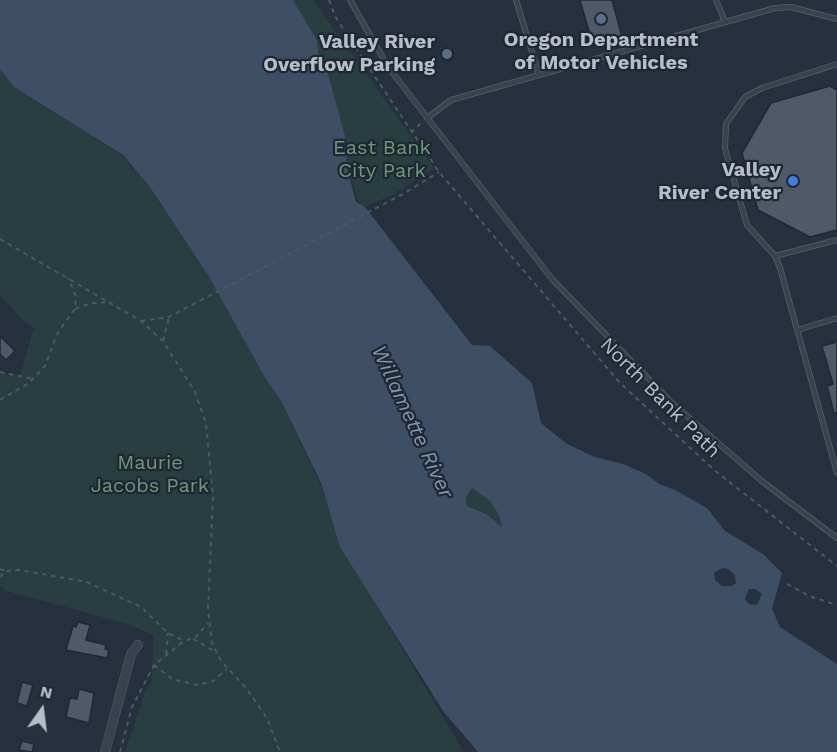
<!DOCTYPE html>
<html>
<head>
<meta charset="utf-8">
<style>
	body { margin:0 }
	#map { position:relative; width:837px; height:752px; overflow:hidden; background:#26303e; font-family:"Work Sans",sans-serif }
	canvas { display:block }
	.north { position:absolute; left:12px; top:680px; width:60px; height:60px; -webkit-text-stroke:4px #1f2733; paint-order:stroke; rotate:14deg; font-size:16px; font-weight:700; line-height:24px; text-align:center; color:#b6bdc8 }
	.north::after { content:''; display:block; margin:auto; width:21px; height:27px; background:#b6bdc8; clip-path:polygon(50% 0,100% 100%,50% 72%,0 100%) }
</style>
</head>
<body>
<div id="map">
<canvas width="837" height="752"></canvas>
<div class="north">N</div>
</div>
<script>
const context = document.querySelector('canvas').getContext('2d');
context.lineJoin = 'round';
function fill(path, color) {
  context.fillStyle = color;
  context.fill(path, 'evenodd');
}
function poly(rows) {
  const path = new Path2D();
  for (const r of rows) {
    path.moveTo(r[0], r[1]);
    for (let i = 2; i < r.length; i += 2) path.lineTo(r[i], r[i + 1]);
  }
  return path;
}
function strokePath(path, color, width, dash) {
  context.strokeStyle = color;
  context.lineWidth = width;
  context.lineCap = dash ? 'butt' : 'round';
  context.setLineDash(dash || []);
  context.stroke(path);
}
function label(font, color, halo, rows, align = 'center') {
  context.font = font + ' "Work Sans",sans-serif';
  context.lineWidth = 4.5;
  context.setLineDash([]);
  context.textBaseline = 'middle';
  context.strokeStyle = halo;
  context.fillStyle = color;
  for (const [text, x, y, turn = 0] of rows) {
    context.save();
    context.translate(x, y);
    context.rotate((+turn || 0) * Math.PI / 180);
    context.textAlign = isNaN(turn) ? turn : align;
    if (halo) context.strokeText(text, 0, 0);
    context.fillText(text, 0, 0);
    context.restore();
  }
}
const green = poly([
	[293,0,313,0,434,168,392,195,365,207,360,206,347,168,328,74,319,62,317,40],
	[0,69,14,87,122,155,148,186,208,274,264,376,281,401,321,486,341,546,464,752,125,752,145,691,152,681,153,635,128,624,6,591,0,586,0,373,20,376,34,328,22,320,0,295],
	[472,488,490,501,499,515,502,528,486,514,467,506,466,497]
]);
const water = poly([
	[0,0,293,0,317,40,319,62,328,74,348,147,346,152,347,168,356,202,365,207,472,345,490,346,532,383,541,423,567,444,595,457,623,464,646,474,659,484,675,490,707,508,725,531,763,554,782,573,772,609,780,627,837,664,837,752,478,752,443,711,340,547,321,483,281,401,264,376,208,275,149,186,123,155,14,87,0,69],
	[472,488,490,501,499,515,502,527,486,514,467,506,466,497],
	[722,568,728,569,735,575,736,583,732,586,722,586,715,580,714,573],
	[749,589,755,589,762,594,757,605,749,604,745,599]
]);
const building = poly([
	[580,0,612,0,622,37,593,45,580,0],
	[830,86,837,90,837,230,810,237,758,210,742,153,771,103,830,86],
	[0,336,15,351,6,360,0,354,0,336],
	[837,342,837,413,834,413,827,386,833,384,822,346,837,342],
	[78,622,90,625,86,640,106,645,105,649,109,650,107,658,66,650,73,626,76,627,78,622],
	[22,682,33,685,27,706,17,703,22,682],
	[79,689,94,693,89,723,66,717,70,698,77,699,79,689],
	[22,741,34,744,32,752,19,750,22,741]
]);
const path = poly([
	[329,0,335,16,351,41,439,172,620,383,714,470,837,566],
	[411,133,422,122],
	[0,239,141,321,163,341,195,392,206,423,213,497,208,609,212,643,221,661,246,688,267,718,280,752],
	[75,309,91,303,107,302],
	[141,321,169,317,403,194,439,172],
	[163,341,169,317],
	[0,372,34,379],
	[0,400,29,383,45,366,58,332,75,309,76,296,68,278],
	[0,569,6,571],
	[0,577,6,571,19,570,87,582,141,607,168,633,184,641],
	[787,584,809,596,837,605],
	[193,639,214,651],
	[166,654,168,633],
	[154,665,172,679,198,685,213,681,227,669],
	[120,752,132,707,154,665,184,641,196,637,208,623]
]);
const service = poly([
	[350,0,388,67,552,279,672,403,763,482,837,538],
	[516,0,539,75],
	[716,0,725,22],
	[837,64,762,88,745,97,726,124,725,149,747,225,775,256,780,268,837,473],
	[427,118,451,100,775,8,791,7,837,19],
	[775,256,837,240],
	[797,330,837,318]
]);
const minor = poly([
	[105,752,131,654,138,645]
]);
const markers = [
	[601,19,6,"#5c6f8a"],
	[447,54,6,"#5c6f8a"],
	[793,181,6,"#3f7fe0"]
];
const poiNames = [
	["Oregon Department",601,40,"center"],
	["of Motor Vehicles",601,63,"center"],
	["Valley River",435,42],
	["Overflow Parking",435,65],
	["Valley",781,170],
	["River Center",781,193]
];
const parkNames = [
	["East Bank",382,148],
	["City Park",382,171],
	["Maurie",150,463],
	["Jacobs Park",150,486]
];
const streetNames = [
	["North Bank Path",660,398,45]
];
const waterNames = [
	["Willamette River",412,422,65]
];
fill(green, '#293e40');
fill(water, '#3d4e65');
fill(building, '#505968');
strokePath(building, '#212935', 1.5);
strokePath(service, '#58606b', 6);
strokePath(minor, '#58606b', 10);
strokePath(path, '#485b5e', 2, [4.5, 4.5]);
strokePath(service, '#3a424e', 4.5);
strokePath(minor, '#3a424e', 9);
for (const [x, y, r, color] of markers) {
  const dot = new Path2D();
  dot.arc(x, y, r, 0, 2 * Math.PI);
  context.fillStyle = color;
  context.fill(dot);
  strokePath(dot, '#1f2733', 2);
}
label('bold 20px', '#b6bdc8', '#1f2733', poiNames, 'right');
label('20px', '#6f9878', '#1f2733', parkNames);
label('20px', '#b6bdc8', '#1f2733', streetNames);
label('italic 21px', '#8094ae', '#1f2733', waterNames);
</script>
</body>
</html>
